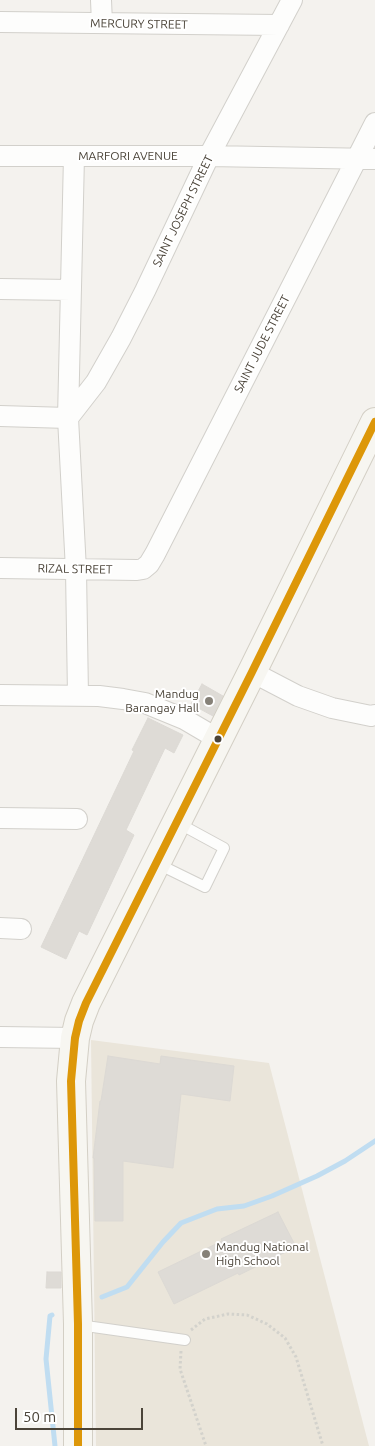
<!DOCTYPE html>
<html>
<head>
<meta charset="utf-8">
<style>
	body { margin:0 }
	#map { position:relative; width:375px; height:1446px; overflow:hidden; background:#f4f2ee; font-family:Ubuntu,sans-serif }
	canvas { display:block }
	.scale { position:absolute; left:15px; top:1408px; width:128px; height:22px; box-sizing:border-box; border:2px solid #4b4439; border-top:0; padding-left:6px; font-size:15px; line-height:18px; white-space:nowrap; color:#4b4439; -webkit-text-stroke:4px #fff; paint-order:stroke }
</style>
</head>
<body>
<div id="map">
<canvas width="375" height="1446"></canvas>
<div class="scale">50 m</div>
</div>
<script>
const context = document.querySelector('canvas').getContext('2d');
context.lineJoin = 'round';
function fill(path, color) {
  context.fillStyle = color;
  context.fill(path, 'evenodd');
}
function poly(rows) {
  const path = new Path2D();
  for (const r of rows) {
    path.moveTo(r[0], r[1]);
    for (let i = 2; i < r.length; i += 2) path.lineTo(r[i], r[i + 1]);
  }
  return path;
}
function strokePath(path, color, width, dash) {
  context.strokeStyle = color;
  context.lineWidth = width;
  context.lineCap = dash ? 'butt' : 'round';
  context.setLineDash(dash || []);
  context.stroke(path);
}
function label(font, color, halo, rows, align = 'center') {
  context.font = font + ' Ubuntu,sans-serif';
  context.lineWidth = 4;
  context.setLineDash([]);
  context.textBaseline = 'middle';
  context.strokeStyle = halo;
  context.fillStyle = color;
  for (const [text, x, y, turn = 0] of rows) {
    context.save();
    context.translate(x, y);
    context.rotate((+turn || 0) * Math.PI / 180);
    context.textAlign = isNaN(turn) ? turn : align;
    if (halo) context.strokeText(text, 0, 0);
    context.fillText(text, 0, 0);
    context.restore();
  }
}
const education = poly([
	[91,1040,269,1063,369,1446,96,1446]
]);
const stream = poly([
	[102,1297,127,1287,163,1242,181,1223,217,1209,244,1206,272,1196,317,1176,345,1161,375,1141],
	[52,1315,50,1316,46,1359,55,1446]
]);
const building = poly([
	[202,684,223,696,213,716,191,704,202,684],
	[148,718,183,735,174,753,165,748,126,830,134,835,87,935,79,931,66,959,41,947,134,751,132,750,148,718],
	[108,1056,160,1064,161,1056,234,1066,230,1101,181,1094,173,1168,123,1161,123,1221,95,1221,94,1158,93,1158,100,1101,101,1101,108,1056],
	[278,1212,296,1247,239,1275,238,1273,174,1304,158,1272,222,1241,221,1239,278,1212],
	[47,1272,61,1272,61,1288,46,1288,47,1272]
]);
const path = poly([
	[191,1330,205,1319,228,1314,247,1315,267,1324,285,1338,296,1357,323,1446],
	[181,1351,180,1369,206,1446]
]);
const lane = poly([
	[158,864,205,887,224,848,178,823],
	[79,1325,185,1340]
]);
const street = poly([
	[101,0,102,23],
	[0,22,279,25],
	[0,156,209,156,375,159],
	[74,156,68,418,76,570,78,696],
	[0,289,71,290],
	[0,416,68,418],
	[68,418,96,382,121,338,145,291,209,156,292,0],
	[0,568,137,570,143,569,149,564,155,554,375,123],
	[252,672,298,696,332,708,371,716,375,715],
	[0,695,99,696,123,699,145,703,184,719,218,739],
	[0,818,77,819],
	[0,928,21,929],
	[0,1037,75,1038]
]);
const secondary = poly([
	[78,1446,78,1324,71,1081,75,1038,79,1021,86,1003,252,672,375,422]
]);
const bus1 = poly([
	[78,1446,78,1324,71,1081,75,1038,79,1021,86,1003,252,672,375,422]
]);
const markers = [
	[209,701,5,"#868178"],
	[218,739,4.5,"#4b4439"],
	[206,1254,5,"#868178"]
];
const streetNames = [
	["MERCURY STREET",139,24,1],
	["MARFORI AVENUE",128,156],
	["SAINT JOSEPH STREET",183,211,-64],
	["SAINT JUDE STREET",262,344,-63],
	["RIZAL STREET",75,569,1]
];
const poiNames = [
	["Mandug",199,694],
	["Barangay Hall",199,708],
	["Mandug National",216,1247,"left"],
	["High School",216,1261,"left"]
];
fill(education, '#eae5da');
strokePath(stream, '#c0ddf1', 5);
fill(building, '#dedbd6');
strokePath(building, '#dcd9d4', 1);
strokePath(lane, '#d2d0cb', 12);
strokePath(street, '#d2d0cb', 22);
strokePath(secondary, '#d3cfc5', 30);
strokePath(path, '#d3d2cc', 3, [2.5, 2.5]);
strokePath(lane, '#fdfdfc', 10);
strokePath(street, '#fdfdfc', 20);
strokePath(secondary, '#f7f6f1', 28);
strokePath(bus1, '#dd9709', 8);
for (const [x, y, r, color] of markers) {
  const dot = new Path2D();
  dot.arc(x, y, r, 0, 2 * Math.PI);
  context.fillStyle = color;
  context.fill(dot);
  strokePath(dot, '#fff', 2);
}
label('12px', '#4b4439', '#fff', streetNames);
label('12px', '#4b4439', '#fff', poiNames, 'right');
</script>
</body>
</html>
